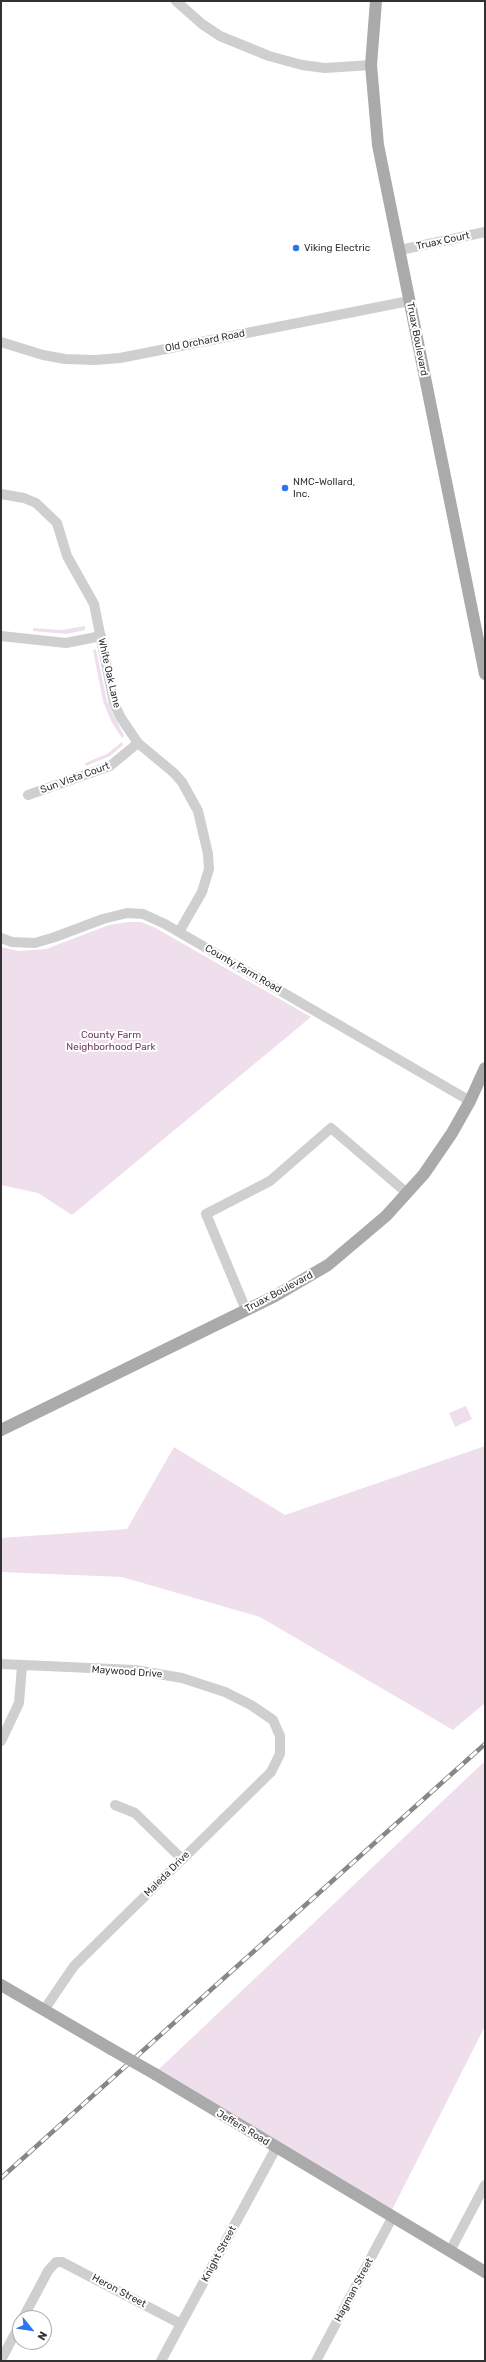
<!DOCTYPE html>
<html>
<head>
<meta charset="utf-8">
<style>
	body { margin:0 }
	#map { position:relative; width:486px; height:2362px; overflow:hidden; background:#fff; font-family:Rubik,sans-serif }
	canvas { display:block }
	.frame { position:absolute; inset:0; border:2px solid #323232; pointer-events:none }
	.north { position:absolute; left:12px; top:2310px; width:40px; height:40px; box-sizing:border-box; background:#fff; border:1px solid #adadad; border-radius:50%; rotate:120deg; font-size:11px; font-weight:700; line-height:16px; text-align:center; color:#323232 }
	.north::after { content:''; display:block; margin:auto; width:14px; height:18px; background:#2a75f3; clip-path:polygon(50% 0,100% 100%,50% 72%,0 100%) }
</style>
</head>
<body>
<div id="map">
<canvas width="486" height="2362"></canvas>
<div class="frame"></div>
<div class="north">N</div>
</div>
<script>
const context = document.querySelector('canvas').getContext('2d');
context.lineJoin = 'round';
function fill(path, color) {
  context.fillStyle = color;
  context.fill(path, 'evenodd');
}
function poly(rows) {
  const path = new Path2D();
  for (const r of rows) {
    path.moveTo(r[0], r[1]);
    for (let i = 2; i < r.length; i += 2) path.lineTo(r[i], r[i + 1]);
  }
  return path;
}
function strokePath(path, color, width, dash) {
  context.strokeStyle = color;
  context.lineWidth = width;
  context.lineCap = dash ? 'butt' : 'round';
  context.setLineDash(dash || []);
  context.stroke(path);
}
function label(font, color, halo, rows, align = 'center') {
  context.font = font + ' Rubik,sans-serif';
  context.lineWidth = 4;
  context.setLineDash([]);
  context.textBaseline = 'middle';
  context.strokeStyle = halo;
  context.fillStyle = color;
  for (const [text, x, y, turn = 0] of rows) {
    context.save();
    context.translate(x, y);
    context.rotate((+turn || 0) * Math.PI / 180);
    context.textAlign = isNaN(turn) ? turn : align;
    if (halo) context.strokeText(text, 0, 0);
    context.fillText(text, 0, 0);
    context.restore();
  }
}
const green = poly([
	[85,626,85,630,67,634,33,631,33,628,61,630],
	[96,649,107,701,124,736,122,738,111,721,103,701,93,650],
	[122,742,123,745,110,756,86,766,85,763,107,754],
	[128,922,141,922,154,927,311,1017,72,1215,38,1193,1,1185,1,947,19,951,46,949,109,925],
	[466,1406,472,1419,455,1427,449,1413],
	[485,1446,485,1703,453,1730,260,1617,122,1577,1,1572,1,1538,127,1529,174,1447,285,1515],
	[485,1761,485,2026,392,2210,159,2069]
]);
const minor = poly([
	[176,1,202,24,220,36,269,56,302,65,325,68,371,65],
	[400,250,485,232],
	[1,342,43,355,65,359,95,360,120,358,409,301],
	[1,494,24,498,36,503,57,523,67,556,94,604,114,703,121,718,138,743,174,773,182,782,198,811,208,854,209,869,202,892,179,932],
	[1,636,66,643,101,636],
	[28,795,110,766,138,743],
	[1,938,12,942,35,943,55,937,103,919,127,913,143,914,165,924,470,1101],
	[246,1310,206,1214,270,1181,331,1128,407,1193],
	[1,1664,135,1670,182,1678,225,1692,251,1705,273,1720,280,1736,280,1754,271,1772,74,1966,44,2010],
	[1,1741,19,1703,22,1666],
	[115,1805,135,1813,182,1859],
	[450,2251,485,2185],
	[23,2318,48,2271,56,2262,62,2262,181,2324],
	[1,2360,20,2324],
	[161,2361,276,2148],
	[316,2361,392,2218]
]);
const major = poly([
	[376,1,371,65,378,145,485,674],
	[1,1430,275,1296,328,1265,386,1216,424,1174,452,1133,470,1101,485,1068],
	[1,1985,111,2049],
	[155,2074,485,2272]
]);
const rail = poly([
	[1,2178,485,1744]
]);
const majorBridge = poly([
	[111,2049,155,2074]
]);
const markers = [
	[296,248,4,"#2a75f3"],
	[285,488,4,"#2a75f3"]
];
const streetNames = [
	["Truax Court",443,241,-12],
	["Truax Boulevard",417,339,79],
	["Old Orchard Road",205,341,-11],
	["White Oak Lane",109,673,77],
	["Sun Vista Court",75,778,-20],
	["County Farm Road",243,969,30],
	["Truax Boulevard",279,1292,-28],
	["Maywood Drive",127,1672,4],
	["Maleda Drive",167,1874,-45],
	["Jeffers Road",243,2128,31],
	["Knight Street",219,2254,-62],
	["Hagman Street",354,2290,-62],
	["Heron Street",119,2291,28]
];
const poiNames = [
	["Viking Electric",304,248],
	["NMC-Wollard,",293,482],
	["Inc.",293,494]
];
const parkNames = [
	["County Farm",111,1035],
	["Neighborhood Park",111,1047]
];
fill(green, '#efdfed');
strokePath(minor, '#cfcfcf', 10);
strokePath(major, '#aaa', 12);
strokePath(rail, '#878787', 4.5);
strokePath(rail, '#fff', 3, [9]);
strokePath(majorBridge, '#aaa', 12);
for (const [x, y, r, color] of markers) {
  const dot = new Path2D();
  dot.arc(x, y, r, 0, 2 * Math.PI);
  context.fillStyle = color;
  context.fill(dot);
  strokePath(dot, '#fff', 1.5);
}
label('10px', '#323232', '#fff', streetNames);
label('10px', '#323232', '#fff', poiNames, 'left');
label('10px', '#723b65', '#fff', parkNames);
</script>
</body>
</html>
